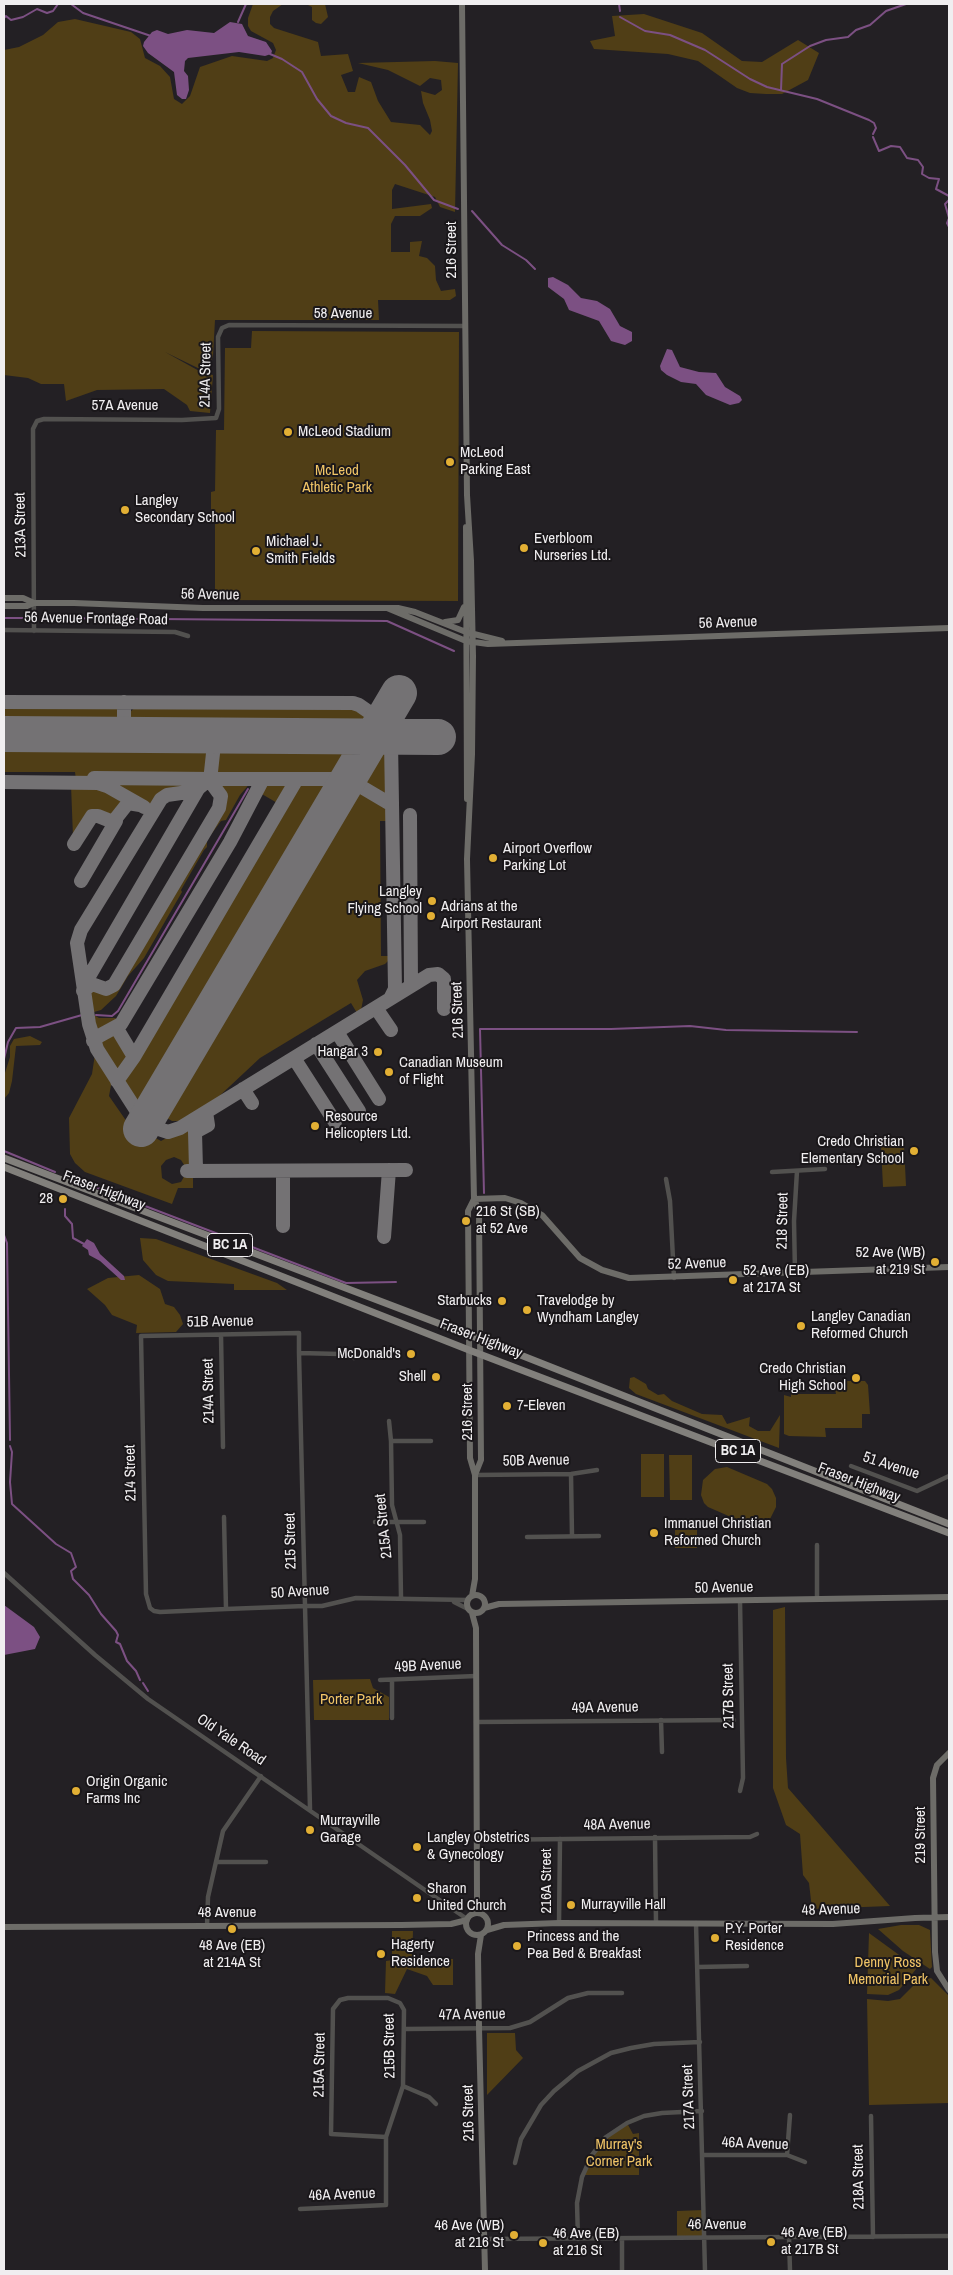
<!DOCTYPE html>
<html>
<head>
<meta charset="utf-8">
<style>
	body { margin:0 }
	#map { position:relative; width:953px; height:2275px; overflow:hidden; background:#232024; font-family:"Archivo Narrow",sans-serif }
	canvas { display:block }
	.frame { position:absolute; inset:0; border:5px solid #f0eef0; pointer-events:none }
</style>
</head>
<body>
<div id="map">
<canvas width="953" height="2275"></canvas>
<div class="frame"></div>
</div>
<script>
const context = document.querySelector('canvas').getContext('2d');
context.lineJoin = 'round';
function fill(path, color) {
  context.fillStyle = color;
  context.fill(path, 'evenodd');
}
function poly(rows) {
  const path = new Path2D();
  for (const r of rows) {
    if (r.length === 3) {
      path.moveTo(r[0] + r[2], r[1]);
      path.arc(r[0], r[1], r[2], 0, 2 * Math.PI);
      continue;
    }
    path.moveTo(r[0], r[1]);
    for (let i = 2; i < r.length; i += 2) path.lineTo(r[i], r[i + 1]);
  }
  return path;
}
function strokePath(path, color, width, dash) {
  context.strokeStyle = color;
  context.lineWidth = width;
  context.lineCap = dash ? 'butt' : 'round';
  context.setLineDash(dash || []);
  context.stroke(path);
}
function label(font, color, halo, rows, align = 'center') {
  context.font = font + ' "Archivo Narrow",sans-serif';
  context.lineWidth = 4;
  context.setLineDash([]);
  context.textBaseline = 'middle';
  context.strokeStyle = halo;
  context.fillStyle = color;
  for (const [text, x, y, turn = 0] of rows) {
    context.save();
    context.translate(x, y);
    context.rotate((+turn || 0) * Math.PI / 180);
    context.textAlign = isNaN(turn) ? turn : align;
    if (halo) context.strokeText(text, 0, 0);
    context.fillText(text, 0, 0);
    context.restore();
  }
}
const green = poly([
	[253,4,283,4,273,11,270,17,270,24,274,28,318,42,321,56,348,54,353,71,341,75,348,92,355,92,359,77,371,82,378,101,391,122,420,125,430,135,432,131,430,120,423,103,421,91,435,95,442,90,441,80,430,78,420,86,388,70,358,63,435,61,458,63,455,212,440,207,435,197,395,184,392,190,392,209,431,204,432,208,420,216,395,216,391,224,391,252,410,252,410,242,422,241,419,256,427,258,435,266,436,280,441,291,455,289,456,296,450,300,378,300,379,320,215,320,213,356,206,372,165,352,201,372,213,375,210,413,190,411,187,405,164,389,97,390,66,401,64,384,41,384,28,378,4,375,4,50,19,47,43,35,58,22,75,19,131,32,140,39,145,58,160,66,170,77,174,99,182,104,190,96,200,67,232,56,267,61,273,58,276,50,273,43,251,31,248,26,248,18],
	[306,4,325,4,328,17,321,24,316,23,312,20,312,7],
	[644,14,702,33,742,61,762,62,798,40,819,53,808,80,782,94,766,94,750,93,737,88,698,61,668,54,594,49,590,41,615,36,612,16],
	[252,331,459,332,458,601,215,600,215,510,211,510,211,492,215,491,216,430,224,430,225,348,251,348],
	[4,704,113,705,121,713,121,718,116,725,4,725],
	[138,705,354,706,372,721,368,727,136,725,129,718,130,712],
	[4,743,208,745,210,746,207,771,195,786,187,789,163,792,150,807,103,781,76,780,75,772,4,772],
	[220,744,357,746,339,776,216,775,214,771,217,746],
	[378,745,387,747,388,800,357,780],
	[216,781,252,781,240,795,226,820,221,821,207,840,207,847,204,850,181,890,182,892,144,958,128,976,116,996,101,1010,94,1012,94,1015,99,1018,116,1018,113,1025,95,1032,87,996,88,989,94,986,106,991,115,988,221,806,223,796],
	[265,781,287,783,287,791,279,804,260,793],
	[299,782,335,783,148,1099,138,1102,131,1096,123,1083,123,1079],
	[71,785,102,786,124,799,112,820,97,813,88,813,82,819,73,837],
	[353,786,388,807,388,821,380,821,381,956,389,956,389,960,385,964,365,971,357,980,363,1000,361,1010,357,1013,351,1003,260,1058,214,1101,183,1121,172,1121,165,1117,163,1108],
	[109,1034,115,1035,128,1057,119,1075,116,1075,98,1045,102,1037],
	[30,1036,42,1042,40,1045,16,1046,12,1081,9,1093,4,1099,4,1076,10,1057,10,1046,14,1039],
	[95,1054,112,1080,109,1096,127,1122,161,1141,189,1126,192,1129,192,1167,186,1168,181,1160,174,1157,166,1160,161,1166,162,1178,172,1184,181,1182,186,1173,193,1173,193,1188,178,1188,172,1204,85,1172,75,1163,70,1154,69,1118,92,1074],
	[904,1145,906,1186,883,1187,881,1146],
	[140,1238,156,1239,277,1283,287,1290,234,1290,234,1284,168,1281,156,1275,143,1260],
	[139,1275,160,1289,165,1304,174,1307,180,1315,183,1324,176,1332,136,1333,137,1325,112,1315,105,1305,87,1289,108,1278],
	[634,1377,646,1384,648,1389,658,1395,664,1394,672,1401,702,1414,722,1415,727,1424,750,1417,749,1426,758,1431,770,1431,780,1415,779,1448,636,1394,629,1388,630,1378],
	[833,1381,865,1381,868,1385,870,1414,862,1414,862,1428,825,1428,826,1437,789,1436,784,1434,784,1395,791,1397,791,1394,836,1394],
	[641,1454,664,1454,664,1497,641,1497],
	[669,1455,692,1455,692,1500,670,1500],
	[727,1467,767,1484,772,1489,776,1498,776,1507,770,1519,754,1525,747,1524,708,1507,704,1503,701,1495,703,1480,715,1469],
	[688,1524,697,1525,697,1548,675,1548,675,1529,687,1529],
	[785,1607,786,1758,788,1788,890,1906,812,1909,809,1883,803,1875,800,1834,786,1825,773,1788,773,1610],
	[370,1679,373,1688,389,1697,389,1720,314,1720,313,1680],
	[901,1925,919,1925,930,1930,932,1967,930,1969,903,1951,878,1929],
	[392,1931,413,1931,412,1959,453,1959,453,1985,433,1985,427,1976,407,1969,395,1994,385,1993,386,1961,392,1960],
	[869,1933,917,1968,899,1990,888,1995,867,1994],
	[931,1978,949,1996,949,2103,869,2105,867,1999,888,2001,900,1999,917,1982],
	[487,2033,515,2033,516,2050,523,2058,487,2095],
	[627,2123,633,2134,639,2133,639,2175,583,2175,592,2155,606,2137],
	[704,2210,705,2238,677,2238,677,2211]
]);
const water = poly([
	[230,22,242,24,248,36,266,42,272,51,271,54,265,56,239,52,188,58,185,61,184,71,188,76,189,90,186,99,182,99,177,95,174,72,148,53,143,46,144,42,152,32,157,30,168,34,187,30,214,33],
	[553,277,568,285,581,298,597,301,610,309,620,326,632,332,632,341,625,345,611,341,599,321,569,310,564,299,548,287,548,278],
	[667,349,672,350,680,367,699,372,716,373,725,387,740,396,742,400,739,403,730,405,706,395,696,384,681,382,667,375,661,370,660,366],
	[87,1239,94,1243,100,1254,124,1276,125,1280,121,1280,100,1261,89,1255,88,1250,82,1246],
	[4,1605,34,1627,40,1637,35,1649,4,1655]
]);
const stream = poly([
	[71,4,83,13,151,36],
	[619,4,620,11],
	[620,17,645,31,670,35,705,50,750,79,767,87,817,99,869,120,874,123,876,128,873,134],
	[4,18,6,16,11,20,23,17,37,9,47,13,53,11,58,4],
	[238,22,246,4],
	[270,54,282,59,302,72,317,99,331,116,346,123,368,128,405,165,434,200,458,209],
	[781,90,782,64,810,46,826,40,848,37,856,30,870,25,886,11,906,4],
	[873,137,879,151,891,146,900,147,907,158,918,160,923,167,922,174,929,178,939,179,936,189,949,196],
	[949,200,945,204,949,218,947,223,949,227],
	[472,211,502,245,526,260,535,269],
	[4,618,23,618],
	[43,618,387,621,454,651],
	[96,1015,112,1016,118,1011,248,789],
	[4,1059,8,1042,16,1028,40,1027,82,1015],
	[4,1151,55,1172],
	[72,1178,346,1283,396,1282],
	[484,1193,480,1029,611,1029,690,1026,726,1030,857,1032],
	[65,1209,65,1216,72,1224,73,1238,84,1244],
	[4,1235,7,1243,10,1440],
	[10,1446,12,1452,10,1482,12,1504,56,1544,71,1553,76,1567,71,1571,73,1579,89,1595,101,1614,116,1631,118,1635,116,1642,120,1644,127,1661,136,1671,140,1680],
	[143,1683,148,1691]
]);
const taxiway = poly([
	[4,702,353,703,359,705,382,721,390,732,391,741,395,989,390,999],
	[124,735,124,702],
	[94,778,212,779],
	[4,782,98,783,107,786,144,807],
	[410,815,411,986],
	[74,844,92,816,98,816,113,822,128,803,140,805],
	[81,881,116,821],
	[84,985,198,789],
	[83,991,92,984,106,989,114,985,219,808,221,796,210,781,215,735],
	[376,1008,391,1030],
	[116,1027,134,1057],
	[337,1032,379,1099],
	[93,1041,99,1036,121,1024,230,842,263,779],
	[316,1044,359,1111],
	[294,1058,335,1122],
	[117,1081,134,1057,297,779],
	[243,1089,252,1103],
	[153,1109,146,1114,136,1110,97,1049,89,1024,77,943,81,930,161,799,167,795,195,791,206,782,214,779,348,779,392,805],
	[153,1109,151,1121,156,1128,168,1132,180,1128,429,975,438,974,444,979,444,1009],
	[187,1171,406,1170],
	[199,1171,196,1169,195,1132,208,1125,206,1112],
	[283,1171,283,1226],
	[384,1237,389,1170]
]);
const runway = poly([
	[4,734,438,737],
	[141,1129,399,693]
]);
const street = poly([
	[4,630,175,632,188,636],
	[34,631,33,429,37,421,44,419,182,420,216,418,219,409,218,337,222,328,229,325,465,326],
	[772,1172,825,1169],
	[666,1179,670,1201,674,1278],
	[795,1273,794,1221,797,1171],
	[221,1335,223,1447],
	[299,1353,340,1354,354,1358],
	[389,1421,391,1441,392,1505,400,1535,401,1598],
	[391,1441,431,1441],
	[851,1466,917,1491,949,1476],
	[571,1474,572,1536],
	[475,1475,571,1474,597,1470],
	[224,1517,226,1609],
	[375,1522,424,1522],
	[527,1537,599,1536],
	[4,1573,95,1655,148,1699,467,1919],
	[817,1599,817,1545],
	[454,1602,468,1609],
	[380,1680,476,1676],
	[392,1680,392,1718],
	[661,1720,662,1752],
	[476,1722,734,1720],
	[740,1791,743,1778,740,1600],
	[310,1809,305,1606,299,1353,299,1333,141,1336,146,1594,150,1608,154,1611,160,1612,226,1609,305,1606,322,1606,356,1598,468,1600],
	[655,1837,656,1923],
	[477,1840,750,1837,757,1834],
	[216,1862,266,1862],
	[559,1923,560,1839],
	[696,1923,705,2271],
	[207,1926,208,1897,223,1831,261,1776],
	[698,1967,747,1966],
	[405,2029,510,2028,530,2022,568,1998,588,1993,622,1993],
	[403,2086,429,2097,436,2104],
	[871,2116,873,2237],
	[703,2155,787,2155,805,2162],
	[787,2155,790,2115],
	[515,2163,521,2139,541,2105,554,2091,578,2071,611,2053,631,2048,654,2044,700,2042],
	[300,2209,386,2205,386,2137,403,2086,404,2010,400,2003,388,1998,348,1998,340,2000,333,2009,331,2134,386,2137],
	[789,2237,790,2271],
	[484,2239,949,2236],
	[578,2239,577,2203,582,2177,592,2155,606,2137,627,2123,644,2116,662,2113,702,2111],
	[622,2239,622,2271]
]);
const secondary = poly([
	[462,4,467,495,471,561,473,656,472,754,467,859,474,1199,479,1211,481,1460,475,1475],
	[466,527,467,799],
	[4,598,23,598,34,603],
	[4,606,27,606,34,603,74,603,203,608,398,608,415,612,466,632,502,641],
	[387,608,466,641,488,644,949,628],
	[445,622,458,620,464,607],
	[474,1199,505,1198,521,1203,542,1215,580,1258,602,1270,629,1278,949,1267],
	[476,1604,9],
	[472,1596,475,1579,475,1475,470,1458,468,1211,474,1199],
	[484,1608,499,1604,949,1597],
	[472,1613,476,1628,477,1898,473,1914],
	[949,1753,937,1765,933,1778,935,1952,937,1971,949,1990],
	[477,1924,11],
	[4,1927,401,1925,451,1924,467,1920],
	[487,1930,504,1925,559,1923,833,1924,915,1918,949,1917],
	[481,1935,478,1954,479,2028,485,2271]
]);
const primary = poly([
	[4,1158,485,1341,949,1524],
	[4,1167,469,1350,949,1533]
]);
const markers = [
	[288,432,5,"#e2af34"],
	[450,462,5,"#e2af34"],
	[125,510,5,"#e2af34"],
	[524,548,5,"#e2af34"],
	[256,551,5,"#e2af34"],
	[493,858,5,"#e2af34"],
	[432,901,5,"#e2af34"],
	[431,916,5,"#e2af34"],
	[378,1052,5,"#e2af34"],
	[389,1072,5,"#e2af34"],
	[315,1126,5,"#e2af34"],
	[914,1151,5,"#e2af34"],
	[63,1199,5,"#e2af34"],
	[466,1221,5,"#e2af34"],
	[935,1262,5,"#e2af34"],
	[733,1280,5,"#e2af34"],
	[502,1301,5,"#e2af34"],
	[527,1310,5,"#e2af34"],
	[801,1326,5,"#e2af34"],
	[411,1354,5,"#e2af34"],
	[436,1377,5,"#e2af34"],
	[856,1378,5,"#e2af34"],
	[507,1406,5,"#e2af34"],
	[654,1533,5,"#e2af34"],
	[76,1791,5,"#e2af34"],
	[310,1830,5,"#e2af34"],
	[417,1847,5,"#e2af34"],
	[417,1898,5,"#e2af34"],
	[571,1905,5,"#e2af34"],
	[232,1929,5,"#e2af34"],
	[715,1938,5,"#e2af34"],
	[517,1946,5,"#e2af34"],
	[381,1954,5,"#e2af34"],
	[514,2235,5,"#e2af34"],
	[771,2242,5,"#e2af34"],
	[543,2243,5,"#e2af34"]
];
const shields = [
	[230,1245,45],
	[738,1451,45]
];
const shieldNames = [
	["BC 1A",230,1245],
	["BC 1A",738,1451]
];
const streetNames = [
	["216 Street",452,250,-90],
	["58 Avenue",343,314],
	["214A Street",206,375,-89],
	["57A Avenue",125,406],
	["213A Street",21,525,-91],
	["56 Avenue",210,595,1],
	["56 Avenue Frontage Road",96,619,1],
	["56 Avenue",728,623,-2],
	["216 Street",458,1010,-92],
	["Fraser Highway",104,1191,21],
	["218 Street",783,1221,-89],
	["52 Avenue",697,1264,-2],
	["51B Avenue",220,1322,-1],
	["Fraser Highway",481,1339,21],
	["214A Street",209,1391,-91],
	["216 Street",468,1412,-90],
	["50B Avenue",536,1461,-1],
	["51 Avenue",891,1466,18],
	["214 Street",131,1473,-91],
	["Fraser Highway",859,1483,21],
	["215A Street",384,1526,-96],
	["215 Street",291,1541,-91],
	["50 Avenue",724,1588,-1],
	["50 Avenue",300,1592,-4],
	["49B Avenue",428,1666,-3],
	["217B Street",729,1696,-91],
	["49A Avenue",605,1708,-1],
	["Old Yale Road",231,1740,34],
	["48A Avenue",617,1825,-1],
	["219 Street",921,1835,-90],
	["216A Street",547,1881,-90],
	["48 Avenue",831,1910,-2],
	["48 Avenue",227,1913],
	["47A Avenue",472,2015,-1],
	["215B Street",390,2046,-91],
	["215A Street",320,2065,-89],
	["217A Street",689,2097,-92],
	["216 Street",469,2113,-91],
	["46A Avenue",755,2144,2],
	["218A Street",859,2177,-91],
	["46A Avenue",342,2195,-2],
	["46 Avenue",717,2225]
];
const poiNames = [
	["McLeod Stadium",298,432],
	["McLeod",460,453],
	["Parking East",460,470],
	["Langley",135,501],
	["Secondary School",135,518],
	["Everbloom",534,539],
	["Nurseries Ltd.",534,556],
	["Michael J.",266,542],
	["Smith Fields",266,559],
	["Airport Overflow",503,849],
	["Parking Lot",503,866],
	["Langley",422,892,"right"],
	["Flying School",422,909,"right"],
	["Adrians at the",441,907],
	["Airport Restaurant",441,924],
	["Hangar 3",368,1052,"right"],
	["Canadian Museum",399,1063],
	["of Flight",399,1080],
	["Resource",325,1117],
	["Helicopters Ltd.",325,1134],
	["Credo Christian",904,1142,"right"],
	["Elementary School",904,1159,"right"],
	["28",53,1199,"right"],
	["216 St (SB)",476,1212],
	["at 52 Ave",476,1229],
	["52 Ave (WB)",925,1253,"right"],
	["at 219 St",925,1270,"right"],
	["52 Ave (EB)",743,1271],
	["at 217A St",743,1288],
	["Starbucks",492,1301,"right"],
	["Travelodge by",537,1301],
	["Wyndham Langley",537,1318],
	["Langley Canadian",811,1317],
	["Reformed Church",811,1334],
	["McDonald's",401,1354,"right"],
	["Credo Christian",846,1369,"right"],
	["High School",846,1386,"right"],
	["Shell",426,1377,"right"],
	["7-Eleven",517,1406],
	["Immanuel Christian",664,1524],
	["Reformed Church",664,1541],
	["Origin Organic",86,1782],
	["Farms Inc",86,1799],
	["Murrayville",320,1821],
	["Garage",320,1838],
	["Langley Obstetrics",427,1838],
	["& Gynecology",427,1855],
	["Sharon",427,1889],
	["United Church",427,1906],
	["Murrayville Hall",581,1905],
	["P.Y. Porter",725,1929],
	["Residence",725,1946],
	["Princess and the",527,1937],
	["Pea Bed & Breakfast",527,1954],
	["Hagerty",391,1945],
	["Residence",391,1962],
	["48 Ave (EB)",232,1946,"center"],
	["at 214A St",232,1963,"center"],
	["46 Ave (WB)",504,2226,"right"],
	["at 216 St",504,2243,"right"],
	["46 Ave (EB)",781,2233],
	["at 217B St",781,2250],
	["46 Ave (EB)",553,2234],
	["at 216 St",553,2251]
];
const parkNames = [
	["McLeod",337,471],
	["Athletic Park",337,488],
	["Porter Park",351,1700],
	["Denny Ross",888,1963],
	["Memorial Park",888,1980],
	["Murray's",619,2145],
	["Corner Park",619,2162]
];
fill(green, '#503e16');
fill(water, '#7c5083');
strokePath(stream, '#7c5083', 2);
strokePath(taxiway, '#747274', 14);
strokePath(runway, '#747274', 36);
strokePath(street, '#52514f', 4.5);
strokePath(secondary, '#6d6c68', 6);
strokePath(primary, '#82807c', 7);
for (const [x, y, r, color] of markers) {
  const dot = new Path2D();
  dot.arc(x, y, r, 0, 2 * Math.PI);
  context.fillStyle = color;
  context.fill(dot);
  strokePath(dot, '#1a171a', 2);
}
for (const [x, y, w] of shields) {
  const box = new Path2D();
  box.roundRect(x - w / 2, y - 11.5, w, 23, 4);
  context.fillStyle = '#1a171a';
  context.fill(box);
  strokePath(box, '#f0eef0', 1);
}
label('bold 14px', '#f0eef0', null, shieldNames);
label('15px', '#f0eef0', '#1a171a', streetNames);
label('15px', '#f0eef0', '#1a171a', poiNames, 'left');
label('15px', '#f1c567', '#1a171a', parkNames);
</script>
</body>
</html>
